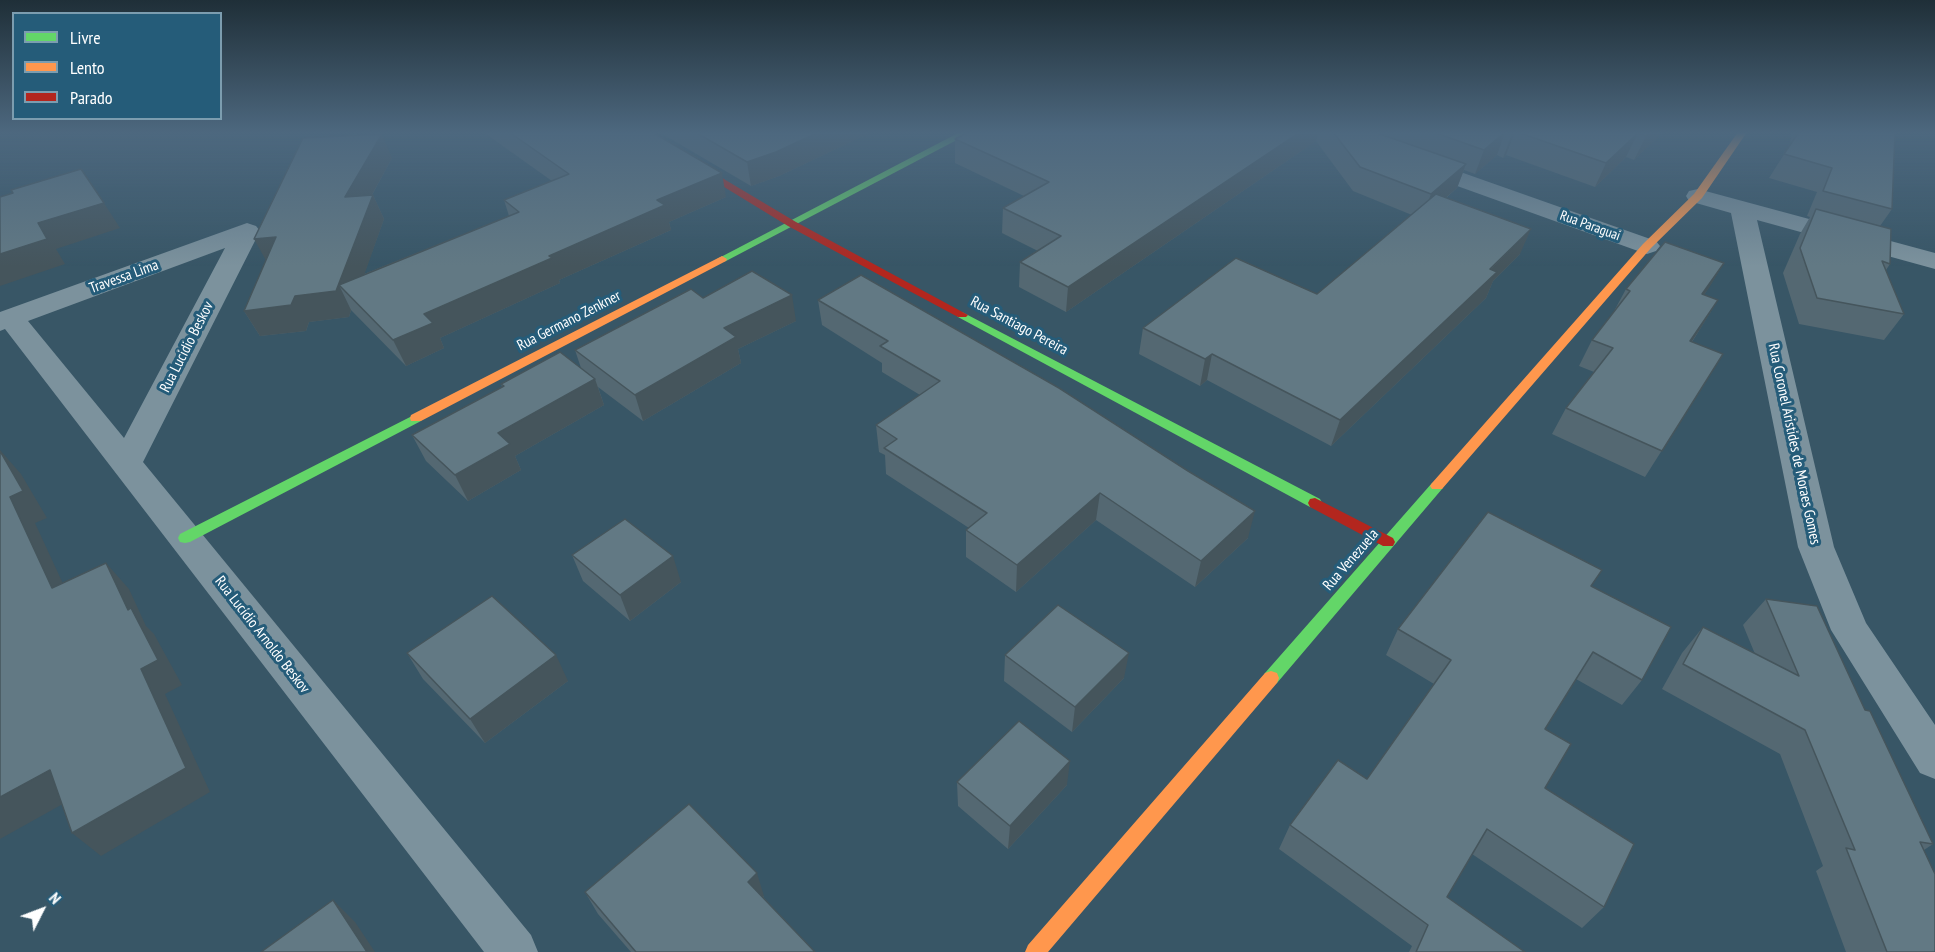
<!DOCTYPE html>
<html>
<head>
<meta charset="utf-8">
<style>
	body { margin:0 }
	#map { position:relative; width:1935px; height:952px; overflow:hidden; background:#385666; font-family:"PT Sans Narrow",sans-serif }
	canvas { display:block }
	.legend { position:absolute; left:12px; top:12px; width:210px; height:108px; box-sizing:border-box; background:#255c79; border:2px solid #7c9daf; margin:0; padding:8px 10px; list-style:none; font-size:18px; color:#fff }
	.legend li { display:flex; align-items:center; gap:12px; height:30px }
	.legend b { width:30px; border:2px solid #7c9daf }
	.north { position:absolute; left:12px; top:880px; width:60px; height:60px; -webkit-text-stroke:4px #255c79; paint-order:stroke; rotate:48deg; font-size:16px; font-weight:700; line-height:24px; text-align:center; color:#fff }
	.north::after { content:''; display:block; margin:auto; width:21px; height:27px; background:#fff; clip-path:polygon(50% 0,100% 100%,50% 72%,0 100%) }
</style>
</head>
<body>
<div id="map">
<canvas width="1935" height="952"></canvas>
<ul class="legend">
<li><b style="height:8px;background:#63d668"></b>Livre</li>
<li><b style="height:8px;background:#ff974d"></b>Lento</li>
<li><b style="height:8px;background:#b3261e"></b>Parado</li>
</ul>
<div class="north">N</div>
</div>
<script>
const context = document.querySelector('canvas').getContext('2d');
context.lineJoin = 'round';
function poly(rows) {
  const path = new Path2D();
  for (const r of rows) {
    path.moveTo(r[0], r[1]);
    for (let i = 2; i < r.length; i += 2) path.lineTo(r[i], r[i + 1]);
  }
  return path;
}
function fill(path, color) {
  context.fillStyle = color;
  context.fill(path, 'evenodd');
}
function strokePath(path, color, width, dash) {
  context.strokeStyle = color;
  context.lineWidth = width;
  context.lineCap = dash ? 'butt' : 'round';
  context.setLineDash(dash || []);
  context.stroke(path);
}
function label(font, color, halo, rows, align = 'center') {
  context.font = font + ' "PT Sans Narrow",sans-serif';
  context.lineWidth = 6;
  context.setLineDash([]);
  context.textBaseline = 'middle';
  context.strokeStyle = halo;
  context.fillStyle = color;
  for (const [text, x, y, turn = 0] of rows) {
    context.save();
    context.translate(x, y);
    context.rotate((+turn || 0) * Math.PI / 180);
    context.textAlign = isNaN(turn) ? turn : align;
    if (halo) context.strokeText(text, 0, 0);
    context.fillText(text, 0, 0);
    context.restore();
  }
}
const street = poly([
	[1418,157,1656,241,1660,246,1656,251,1647,254,1638,251,1410,169,1406,164,1410,159,1418,157],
	[1698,189,1935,253,1935,269,1757,220,1834,547,1866,623,1935,725,1935,779,1920,773,1831,630,1798,547,1731,213,1689,201,1686,196,1689,191,1698,189],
	[247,223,256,226,260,231,143,462,531,935,538,952,484,952,5,329,0,331,0,312,247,223],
	[225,248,124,438,28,321,225,248]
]);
const fast = poly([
	[960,132,972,132,726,261,722,262,717,259,960,132],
	[962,312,1320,499,1322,503,1315,508,1310,507,958,317,956,315,962,312],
	[416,414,421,415,422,418,421,421,190,542,185,543,180,542,178,538,180,534,416,414],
	[1437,481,1444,486,1442,489,1277,683,1271,685,1265,683,1263,678,1265,673,1432,483,1437,481]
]);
const slow = poly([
	[1738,132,1747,132,1702,198,1651,248,1442,489,1432,489,1430,486,1432,483,1643,244,1694,194,1738,132],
	[722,256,727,259,726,261,421,421,411,421,410,418,411,415,722,256],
	[1271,671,1277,673,1279,678,1277,683,1048,952,1025,952,1028,945,1265,673,1271,671]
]);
const jam = poly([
	[634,132,645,132,796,222,968,315,966,317,958,317,788,226,634,132],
	[1315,498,1393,538,1395,542,1393,546,1383,546,1310,507,1308,503,1310,499,1315,498]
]);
const wall = poly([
	[485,132,652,132,726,197,669,222,671,230,559,280,560,283,440,338,444,348,406,366,351,310,349,317,309,322,306,331,260,336,244,311,392,158,372,195,373,195,384,219,364,274,509,216,504,200,552,181,486,134],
	[659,132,872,132,779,176,751,186],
	[968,132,1663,132,1634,160,1626,157,1595,187,1506,155,1503,158,1497,155,1475,174,1464,170,1457,188,1446,198,1520,254,1493,281,1486,298,1331,446,1207,380,1200,386,1139,354,1143,328,1317,294,1412,215,1353,191,1316,141,1066,312,1019,287,1020,262,1038,251,1002,233,1003,208,1024,196,955,163,955,139],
	[1792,132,1895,132,1892,209,1880,226,1890,264,1886,270,1904,314,1884,340,1799,324,1783,273,1800,234,1810,217,1807,216,1817,192,1769,178,1790,145],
	[1724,263,1704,295,1718,300,1692,342,1723,354,1645,477,1552,434,1566,408,1594,372,1579,366,1592,340,1613,313,1626,289],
	[703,298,796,321,738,349,741,363,643,421,598,387,604,405,515,456,521,470,468,501,426,461,412,435,502,387,501,384,581,368,575,350],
	[818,300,1248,538,1195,587,1096,520,1016,592,966,557,966,530,969,528,886,474,885,455,879,452,876,425,920,395,882,372,882,363,822,325],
	[572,555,681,582,630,621,583,581],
	[1591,586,1642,680,1622,705,1576,679,1545,729,1545,788,1604,907,1582,928,1472,854,1447,897,1525,952,1409,952,1412,946,1279,849,1290,825,1367,779,1434,684,1386,655,1398,629],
	[1766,599,1865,710,1933,844,1924,850,1935,952,1846,952,1816,871,1823,866,1780,754,1662,689,1682,653,1703,627,1755,654,1743,625],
	[407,653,568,681,485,743,423,679],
	[1005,655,1124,678,1072,732,1004,681],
	[957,782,1067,785,1008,849,958,806],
	[585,892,764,896,763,897,815,952,631,952,598,914]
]);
const shadedWall = poly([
	[819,132,872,132,779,176,751,186,747,162],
	[1300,132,1319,132,1316,141,1066,312,1068,287],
	[1505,132,1497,155,1475,174,1484,150],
	[1515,132,1506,155,1503,158,1512,134],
	[1650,132,1663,132,1634,160,1646,136],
	[1638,133,1626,157,1595,187,1606,163],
	[382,134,392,158,357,222,345,197],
	[1466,164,1457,188,1422,218,1431,194],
	[722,173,726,197,669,222,671,230,559,280,560,283,440,338,444,348,406,366,393,340,424,314,549,256,657,200],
	[373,195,384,219,355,301,339,285,351,310,349,317,309,322,306,331,260,336,244,311,295,296],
	[104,203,120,228,56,249,65,264,0,286,0,254,38,223],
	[1531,229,1520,254,1493,281,1486,298,1331,446,1340,420],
	[276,237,268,264,254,239],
	[1724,263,1709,288,1686,320,1702,294],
	[792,295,796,321,738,349,741,363,643,421,635,395,724,328],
	[1718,300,1702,326,1675,367,1690,341],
	[1212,354,1207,380,1200,386,1205,359],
	[595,379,604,405,515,456,521,470,468,501,455,475,498,433],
	[0,450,21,474,47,518,35,523,77,614,52,588,10,497],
	[1100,493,1096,520,1016,592,1017,565],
	[1255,511,1248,538,1195,587,1201,561],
	[673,556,681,582,630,621,620,595],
	[106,563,129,589,146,626,154,634,182,685,165,694,210,792,101,856,72,833,141,669,128,610],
	[1129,653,1124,678,1072,732,1075,707],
	[556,655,568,681,485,743,470,719],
	[1070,761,1067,785,1008,849,1010,826],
	[50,770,79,795,0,839,0,797],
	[757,873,764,896,755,904,748,882],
	[333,900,355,922,375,952,367,952]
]);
const building = poly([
	[509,132,652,132,722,173,657,200,665,205,549,256,552,258,424,314,433,323,393,340,339,285,519,212,504,200,569,174,509,132],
	[695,132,819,132,776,152,747,162,695,132],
	[968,132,1300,132,1068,287,1020,262,1061,236,1003,208,1049,182,955,139,968,132],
	[1333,132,1374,132,1466,164,1431,194,1360,167,1333,132],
	[1433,132,1505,132,1484,150,1433,132],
	[1517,132,1650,132,1646,136,1638,133,1606,163,1517,132],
	[1799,132,1895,132,1892,209,1823,191,1832,168,1784,154,1799,132],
	[382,134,345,197,373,195,336,291,295,296,291,305,244,311,276,237,254,239,303,138,382,134],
	[81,169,104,203,38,223,47,239,0,254,0,197,13,193,11,190,81,169],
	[1436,194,1531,229,1490,269,1497,272,1340,420,1212,354,1205,359,1143,328,1236,258,1317,294,1436,194],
	[1816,209,1891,229,1890,264,1882,261,1904,314,1817,298,1800,248,1816,209],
	[1665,242,1724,263,1702,294,1718,300,1690,341,1723,354,1662,451,1566,408,1613,348,1592,340,1630,291,1626,289,1665,242],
	[752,271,792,295,724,328,736,337,635,395,575,350,691,289,703,298,752,271],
	[861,275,1059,388,1188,471,1255,511,1201,561,1100,493,1017,565,966,530,987,513,884,448,897,439,876,425,940,381,880,346,888,341,818,300,861,275],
	[560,352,595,379,498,433,510,444,455,475,412,435,504,386,501,384,560,352],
	[0,451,23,491,10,497,52,588,106,563,128,610,131,608,158,660,141,669,186,768,72,833,50,770,0,797,0,451],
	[1488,512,1602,570,1591,586,1671,627,1642,680,1593,652,1545,729,1571,744,1545,788,1634,844,1604,907,1487,829,1447,897,1525,952,1416,952,1428,925,1290,825,1338,760,1367,779,1451,660,1398,629,1488,512],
	[625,519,673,556,620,595,572,555,625,519],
	[492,596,556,655,470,719,407,653,492,596],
	[1766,599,1817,606,1865,710,1870,711,1933,844,1920,842,1935,874,1935,952,1887,952,1846,848,1855,850,1805,730,1683,664,1703,627,1799,676,1766,599],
	[1058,605,1129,653,1075,707,1005,655,1058,605],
	[1019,721,1070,761,1010,826,957,782,1019,721],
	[689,804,757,873,748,882,815,952,636,952,585,892,689,804],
	[333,900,367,952,261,952,333,900]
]);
const farStreetnames = [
	["Rua Paraguai",1590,226,20]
];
const streetNames = [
	["Travessa Lima",124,277,-20],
	["Rua Germano Zenkner",569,321,-27],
	["Rua Santiago Pereira",1019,326,28],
	["Rua Lucidio Beskov",187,347,-63],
	["Rua Coronel Aristides de Moraes Gomes",1794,444,78],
	["Rua Venezuela",1351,560,-49],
	["Rua Lucídio Arnoldo Beskov",262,635,52]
];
fill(street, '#7c929d');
fill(fast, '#63d668');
fill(slow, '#ff974d');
fill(jam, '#b3261e');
fill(wall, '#546872');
fill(shadedWall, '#45555c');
fill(building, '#627984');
strokePath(building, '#45555c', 1.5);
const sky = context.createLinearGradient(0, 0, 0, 266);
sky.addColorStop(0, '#1f2f38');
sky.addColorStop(0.5, '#4d687f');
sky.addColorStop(1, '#4d687f00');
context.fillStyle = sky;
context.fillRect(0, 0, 1935, 266);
label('14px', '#fff', '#255c79', farStreetnames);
label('15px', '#fff', '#255c79', streetNames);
</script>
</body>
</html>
